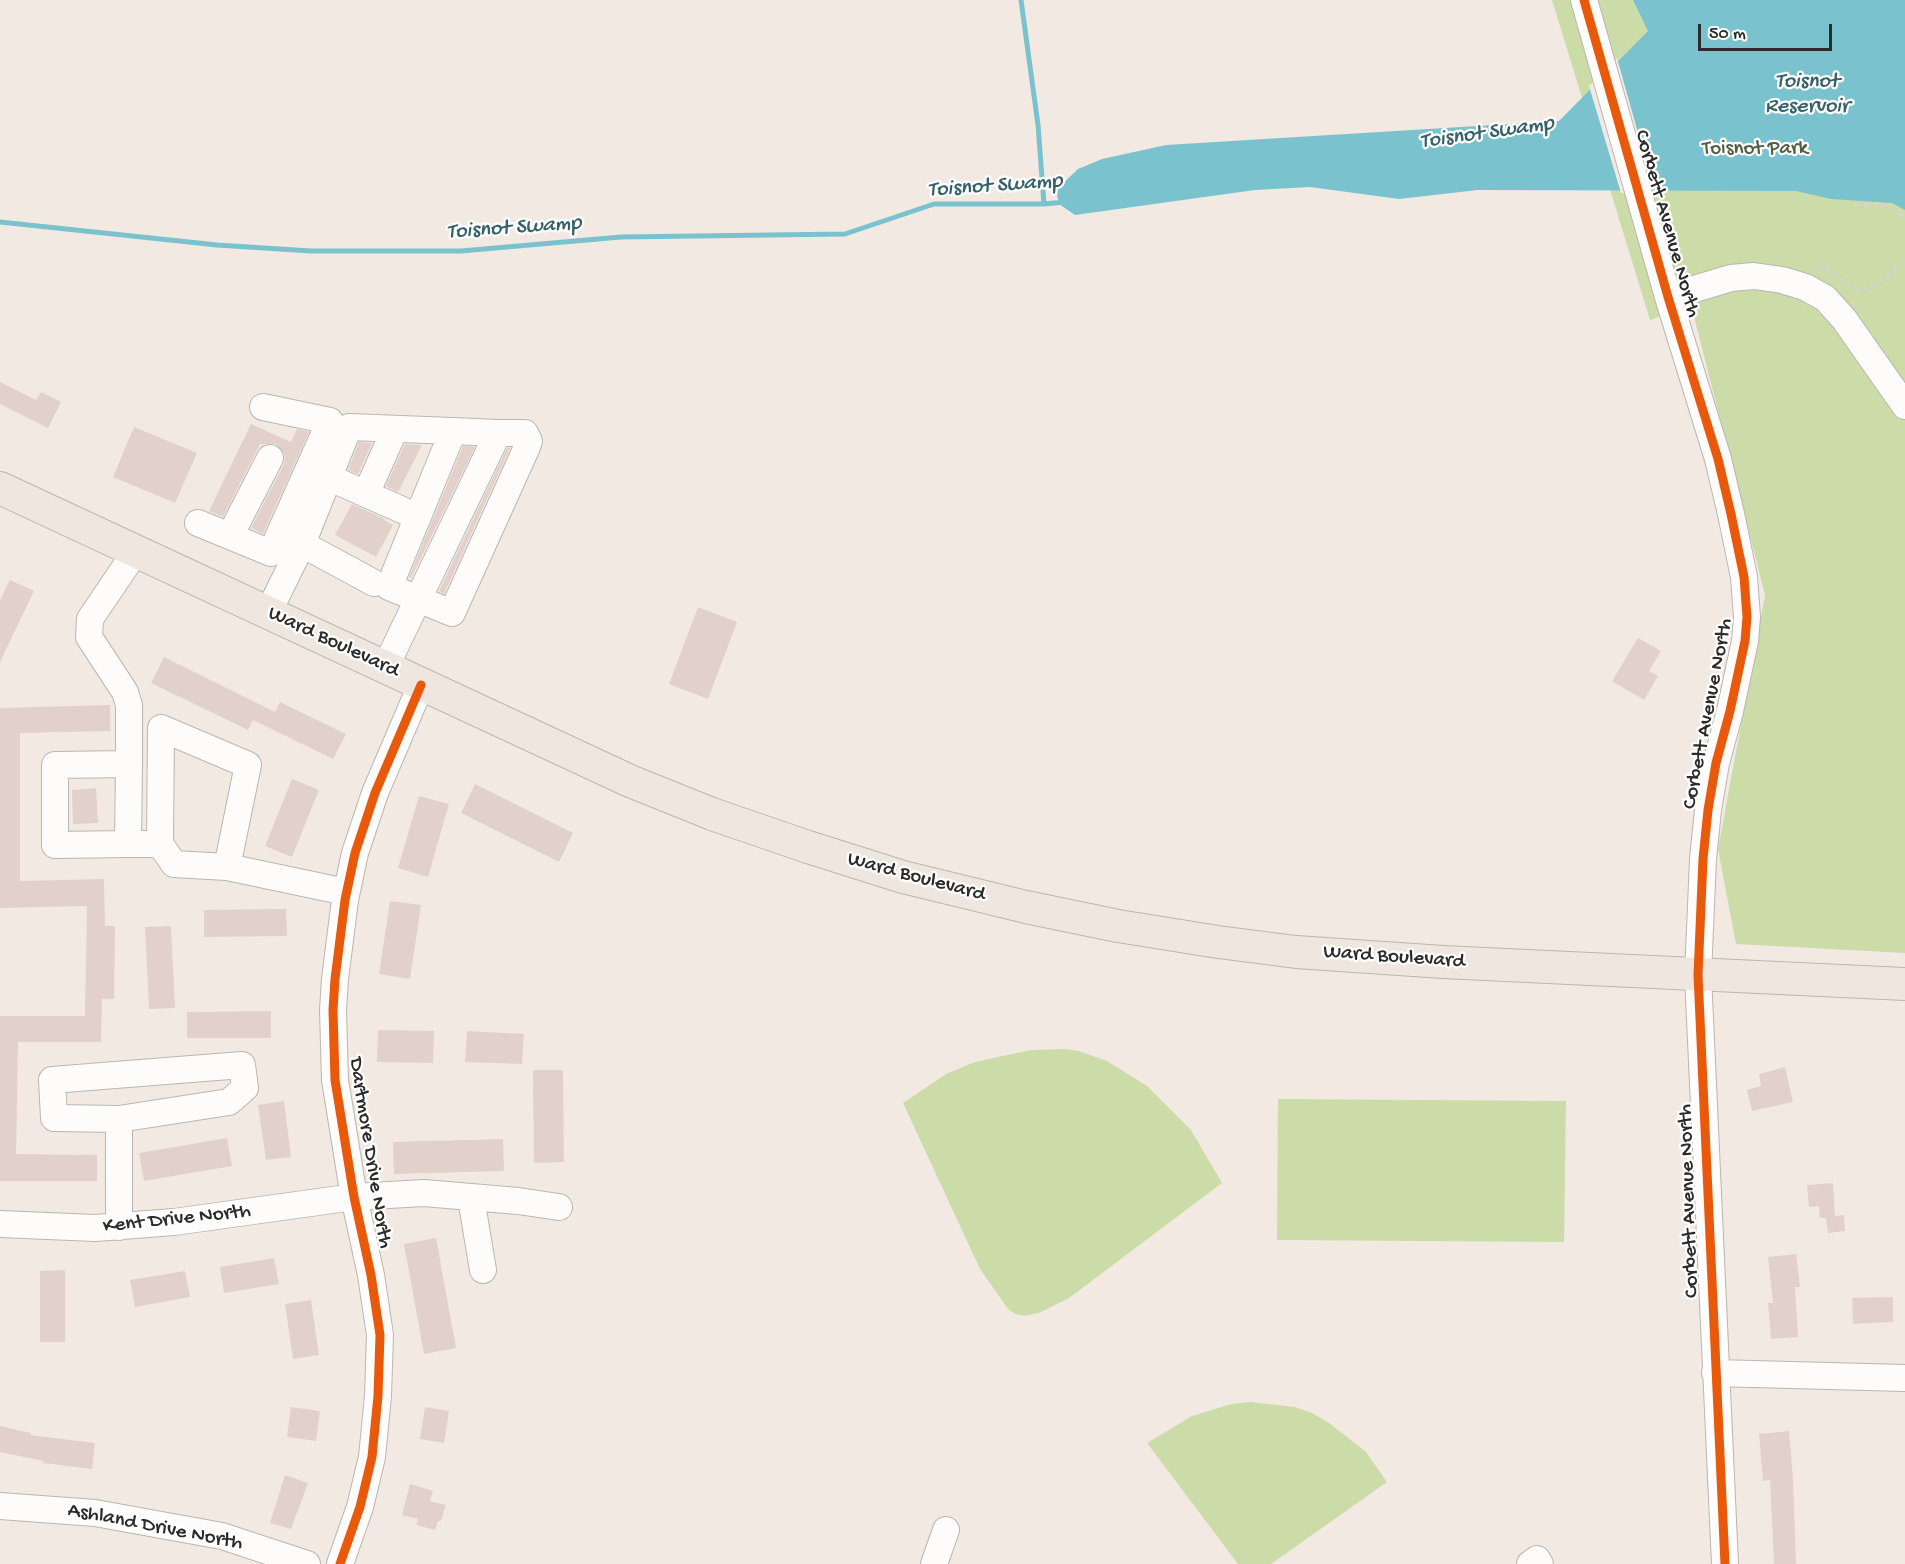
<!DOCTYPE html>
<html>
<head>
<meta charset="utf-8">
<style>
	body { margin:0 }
	#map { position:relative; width:1905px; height:1564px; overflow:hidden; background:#f2eae2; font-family:"Gochi Hand",sans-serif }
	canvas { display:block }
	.scale { position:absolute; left:1698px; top:24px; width:134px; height:27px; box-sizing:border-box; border:3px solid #2b2b2b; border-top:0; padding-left:8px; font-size:18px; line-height:21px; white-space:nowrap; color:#2b2b2b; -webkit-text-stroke:4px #fff; paint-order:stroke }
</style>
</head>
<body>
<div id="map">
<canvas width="1905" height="1564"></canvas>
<div class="scale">50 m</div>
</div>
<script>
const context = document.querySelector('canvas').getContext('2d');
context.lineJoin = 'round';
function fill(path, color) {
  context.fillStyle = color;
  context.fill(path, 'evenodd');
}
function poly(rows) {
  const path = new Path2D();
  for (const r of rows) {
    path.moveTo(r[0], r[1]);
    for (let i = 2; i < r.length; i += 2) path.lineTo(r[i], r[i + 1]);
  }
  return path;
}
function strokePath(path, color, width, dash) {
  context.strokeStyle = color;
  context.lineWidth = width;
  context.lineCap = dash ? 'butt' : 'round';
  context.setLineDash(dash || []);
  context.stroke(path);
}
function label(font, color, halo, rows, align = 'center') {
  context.font = font + ' "Gochi Hand",sans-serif';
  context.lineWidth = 4.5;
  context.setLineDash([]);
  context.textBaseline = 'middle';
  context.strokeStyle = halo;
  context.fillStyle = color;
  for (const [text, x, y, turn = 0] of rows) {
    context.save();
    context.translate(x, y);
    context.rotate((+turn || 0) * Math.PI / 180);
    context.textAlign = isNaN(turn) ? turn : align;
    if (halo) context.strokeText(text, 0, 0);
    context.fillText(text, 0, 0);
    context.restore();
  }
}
const green = poly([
	[1552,0,1905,0,1905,953,1736,944,1718,849,1765,595,1691,305,1650,320],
	[1065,1049,1079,1051,1107,1061,1147,1086,1191,1130,1222,1183,1069,1298,1039,1313,1024,1316,1015,1314,1008,1309,980,1269,903,1103,946,1074,975,1062,1031,1050],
	[1278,1099,1566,1101,1564,1242,1277,1240],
	[1250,1402,1295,1407,1312,1413,1329,1423,1366,1452,1387,1482,1271,1564,1238,1564,1147,1443,1192,1416,1231,1404]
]);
const water = poly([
	[1633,0,1905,0,1905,210,1892,203,1831,199,1796,191,1478,190,1399,199,1310,187,1255,190,1075,215,1059,204,1056,190,1078,169,1102,159,1166,145,1559,121,1648,31]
]);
const pier = poly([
	[1617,58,1654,190,1646,193,1621,193,1589,86]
]);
const stream = poly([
	[1021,0,1038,125,1044,204],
	[0,222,217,245,311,251,461,251,621,237,845,234,934,204,1044,204,1065,202]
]);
const building = poly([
	[0,382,36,400,41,392,61,402,48,428,0,404],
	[251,424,291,442,297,429,309,432,263,534,251,528,284,464,285,455,276,444,260,444,223,517,209,511],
	[134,427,197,453,175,503,113,477],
	[359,442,372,443,358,474,348,470],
	[405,444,422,445,398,492,386,486],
	[463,446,475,447,411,578,409,577],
	[507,448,510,448,444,594,442,593,439,591],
	[352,504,385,519,384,520,393,525,376,557,335,535],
	[10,580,34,591,0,662,0,600],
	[698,607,737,622,708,699,669,684],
	[1638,638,1661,651,1649,671,1658,676,1644,700,1612,681],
	[164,657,275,712,280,702,346,734,333,759,253,720,248,730,151,683],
	[110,705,110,731,20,733,20,881,104,879,105,926,115,926,114,999,102,999,101,1042,18,1042,16,1154,97,1155,97,1181,0,1181,0,1016,85,1016,87,906,0,908,0,708],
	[292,779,319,790,292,857,265,846],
	[475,784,573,833,559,862,461,813],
	[96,788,98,823,73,824,72,790],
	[419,796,449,804,428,877,398,868],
	[390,901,421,905,410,979,379,974],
	[286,909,287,936,204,937,204,910],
	[171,926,175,1008,149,1009,145,927],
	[271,1011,271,1038,187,1038,187,1012],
	[378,1030,434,1031,433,1063,377,1062],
	[467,1031,524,1034,522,1064,465,1062],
	[1785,1067,1793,1102,1752,1111,1747,1090,1761,1086,1759,1074],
	[533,1070,563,1070,564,1162,534,1163],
	[284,1101,291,1157,266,1160,258,1105],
	[227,1138,232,1166,144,1181,139,1153],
	[503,1139,504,1171,394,1174,393,1142],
	[1833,1183,1835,1216,1844,1215,1845,1231,1828,1233,1826,1218,1820,1218,1819,1206,1809,1207,1807,1185],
	[436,1238,456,1348,424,1354,404,1244],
	[1796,1254,1800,1287,1795,1287,1798,1337,1771,1339,1768,1303,1773,1303,1768,1257],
	[274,1258,279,1284,224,1293,220,1267],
	[65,1270,65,1342,40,1342,40,1271],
	[185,1271,190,1297,135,1307,130,1280],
	[1893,1297,1893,1322,1853,1324,1852,1298],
	[311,1300,319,1355,293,1359,285,1304],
	[291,1407,320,1411,316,1441,287,1437],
	[425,1407,449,1411,444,1443,420,1439],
	[0,1426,31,1433,30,1435,95,1443,92,1469,43,1463,44,1461,0,1452],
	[1789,1431,1793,1478,1796,1564,1774,1564,1770,1480,1763,1481,1759,1434],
	[285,1475,308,1483,291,1529,270,1523],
	[410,1484,433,1491,430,1501,446,1505,441,1521,438,1521,435,1530,416,1525,418,1519,402,1515]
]);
const path = poly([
	[1855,205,1884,205,1905,218],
	[1818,269,1820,266,1860,291,1883,279,1905,260]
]);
const minor = poly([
	[1584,0,1668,297,1718,459,1731,514,1744,577,1747,617,1745,641,1730,711,1716,763,1708,810,1703,859,1698,975,1725,1564],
	[1668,297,1731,278,1754,276,1782,280,1805,287,1825,298,1844,319,1905,406],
	[330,478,418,517],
	[366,494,395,429],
	[198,523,271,553,330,421,263,407],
	[230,536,270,458],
	[302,544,374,583],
	[268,613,302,544,349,427,453,431,498,433,525,433,529,441,527,447,452,613,389,587,453,431],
	[385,668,498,433],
	[129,764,55,765,55,845,128,844,129,764,129,705,125,692,89,637,90,619,136,551],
	[128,844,160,844,161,728,248,765,227,867,174,864,160,844],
	[227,867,346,892],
	[471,1198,483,1270],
	[0,1224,95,1228,174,1222,354,1197,424,1193,518,1201,559,1207],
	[119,1227,119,1119,229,1102,245,1088,242,1065,52,1080,54,1118,119,1119],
	[1715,1373,1905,1378],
	[0,1506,95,1513,222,1536,307,1564],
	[340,1564,360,1507,372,1457,378,1396,380,1335,371,1275,354,1197,335,1080,333,1010,335,979,345,900,355,853,375,793,421,685],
	[934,1564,946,1530],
	[1530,1564,1537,1559,1540,1564]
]);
const major = poly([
	[0,488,630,781,712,814,808,847,903,877,1026,907,1118,926,1218,942,1296,952,1443,962,1905,984]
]);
const cycleway = poly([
	[1584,0,1668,297,1718,459,1731,514,1744,577,1747,617,1745,641,1730,711,1716,763,1708,810,1703,859,1698,975,1725,1564],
	[340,1564,360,1507,372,1457,378,1396,380,1335,371,1275,354,1197,335,1080,333,1010,335,979,345,900,355,853,375,793,421,685]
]);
const parkNames = [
	["Toisnot Park",1755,150]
];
const streetNames = [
	["Corbett Avenue North",1666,224,74],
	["Ward Boulevard",333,643,25],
	["Corbett Avenue North",1709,714,-79],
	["Ward Boulevard",916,878,15],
	["Ward Boulevard",1394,958,4],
	["Dartmore Drive North",369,1153,81],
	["Corbett Avenue North",1690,1201,-92],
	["Kent Drive North",177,1220,-6],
	["Ashland Drive North",155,1528,11]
];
const waterNames = [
	["Toisnot",1807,83],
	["Reservoir",1807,108],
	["Toisnot Swamp",1487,134,-8],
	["Toisnot Swamp",995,187,-4],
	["Toisnot Swamp",514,229,-4]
];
fill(green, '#ccdca8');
fill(water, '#7ac3ce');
fill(pier, '#f2eae2');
strokePath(stream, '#7ac3ce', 5);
fill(building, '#e2d1ca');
strokePath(minor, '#bab6b0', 28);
strokePath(major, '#bab6b0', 34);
strokePath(path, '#d6d4d2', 3, [4.5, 4.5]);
strokePath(minor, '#fdfcfb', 26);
strokePath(major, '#efe7df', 32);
strokePath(cycleway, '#e8590c', 9);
label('21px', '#525d42', '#fff', parkNames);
label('21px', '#2b2b2b', '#fff', streetNames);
label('italic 22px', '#366169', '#fff', waterNames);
</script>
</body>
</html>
